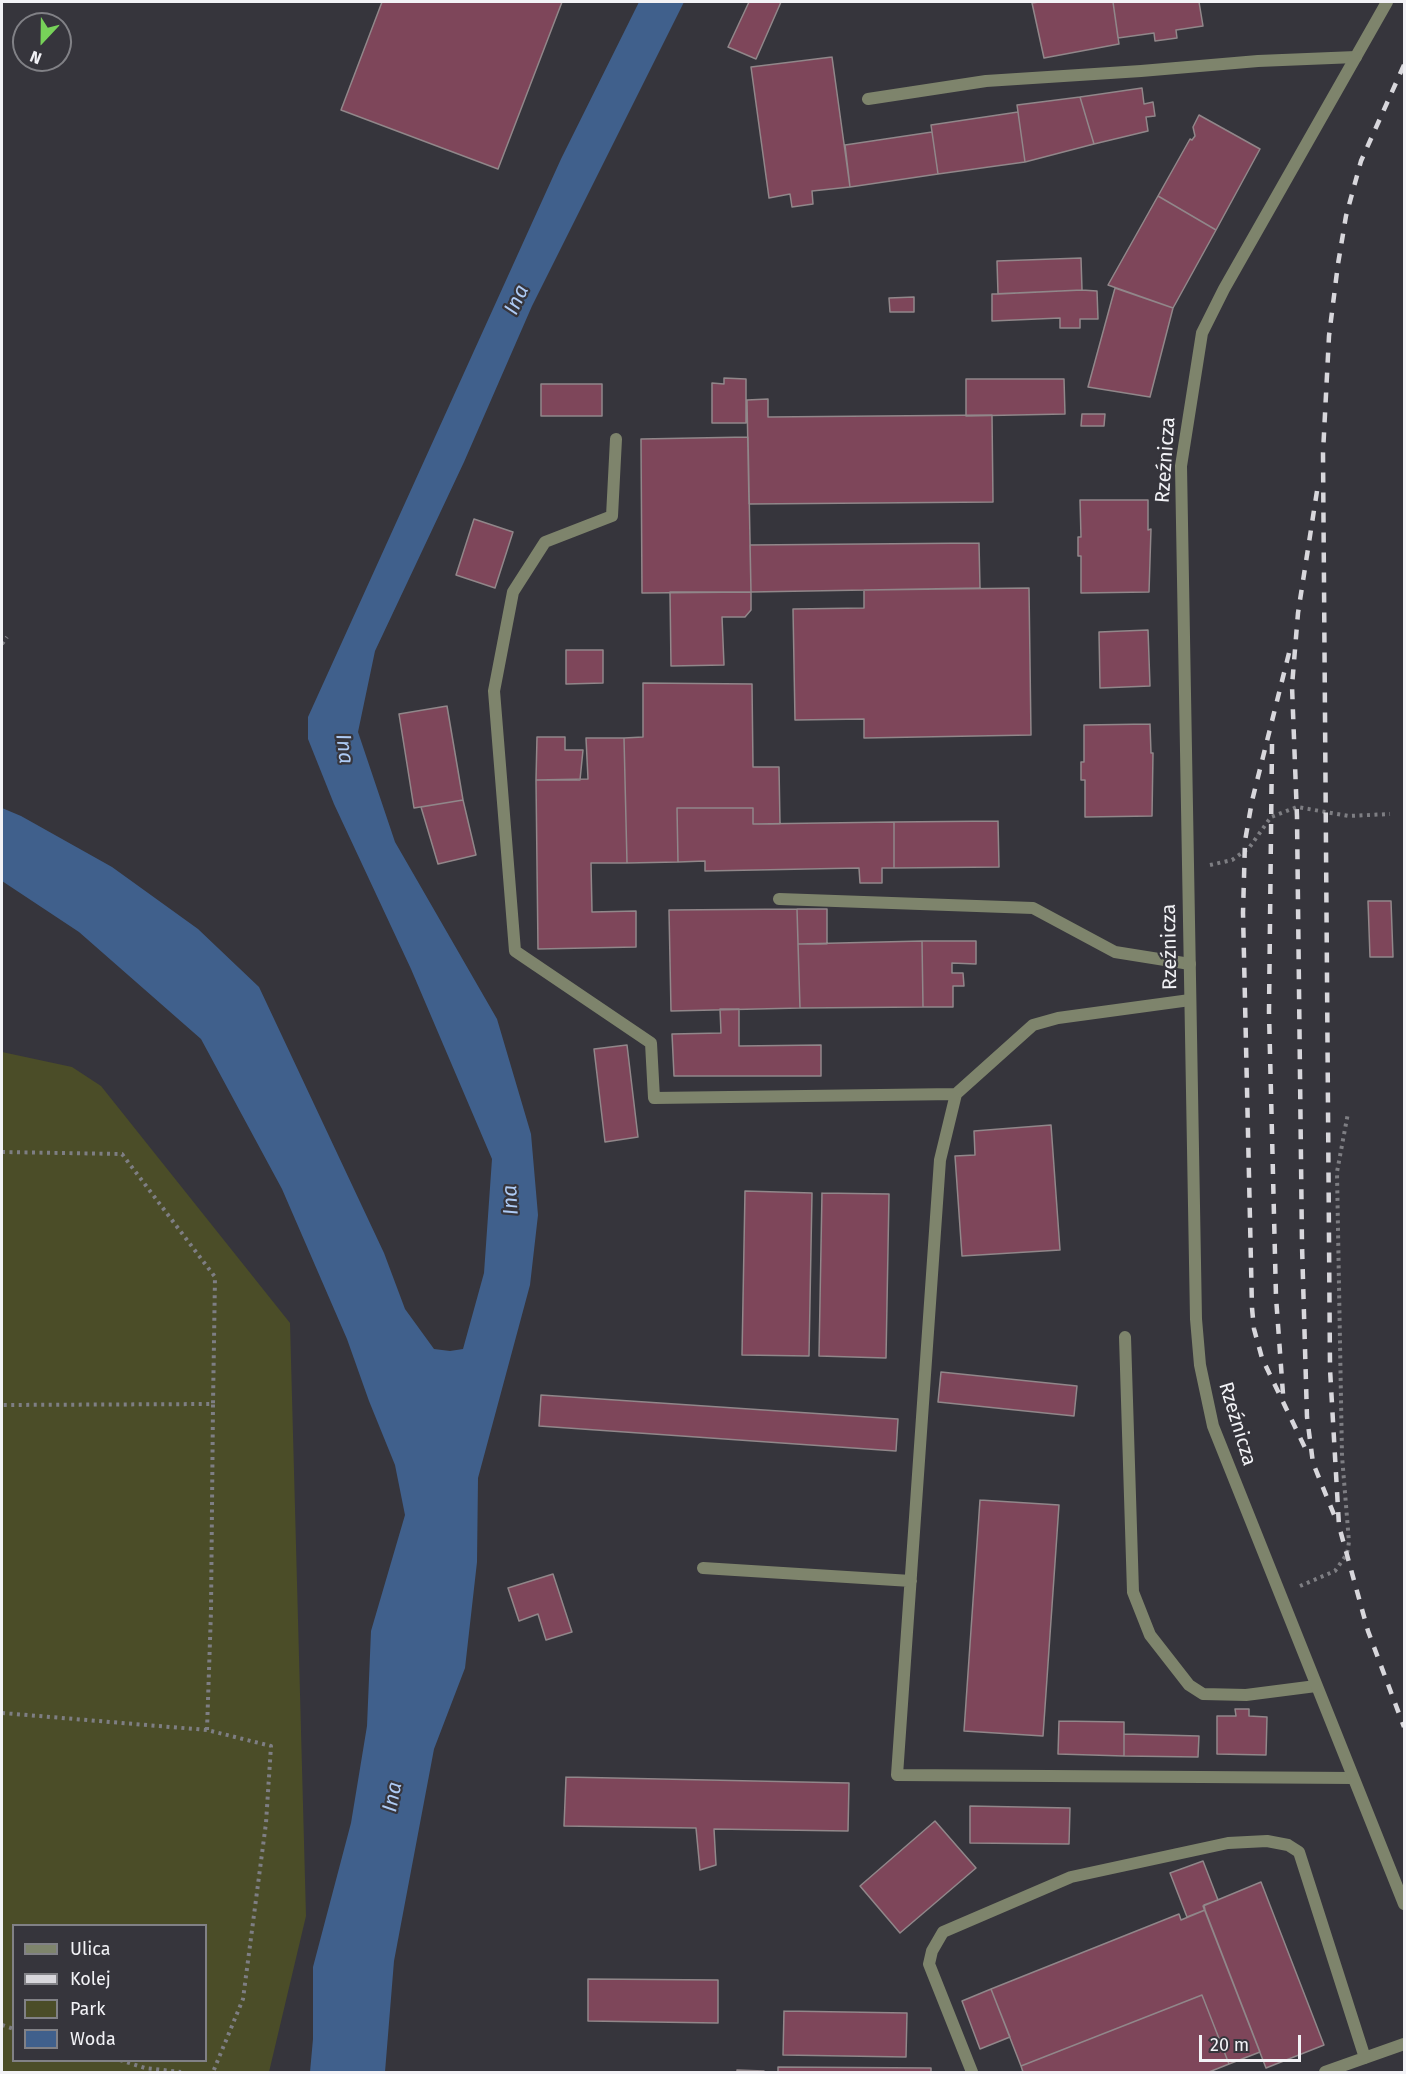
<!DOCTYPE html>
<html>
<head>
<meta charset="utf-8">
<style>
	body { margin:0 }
	#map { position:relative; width:1406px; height:2074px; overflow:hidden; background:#36353c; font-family:"Fira Sans",sans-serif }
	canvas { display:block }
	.frame { position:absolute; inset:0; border:3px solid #f2f2f6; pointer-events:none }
	.legend { position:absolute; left:12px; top:1924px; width:195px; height:138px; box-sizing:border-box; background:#36353c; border:2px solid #818186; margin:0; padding:8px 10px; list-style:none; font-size:18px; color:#f2f2f6 }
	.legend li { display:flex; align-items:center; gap:12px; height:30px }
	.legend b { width:30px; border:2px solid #818186 }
	.north { position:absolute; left:12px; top:12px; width:60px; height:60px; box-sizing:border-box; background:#36353c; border:2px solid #818186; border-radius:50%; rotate:202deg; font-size:16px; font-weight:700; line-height:24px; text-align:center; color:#f2f2f6 }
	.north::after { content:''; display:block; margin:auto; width:21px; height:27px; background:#77d259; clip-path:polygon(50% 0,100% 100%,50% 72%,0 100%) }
	.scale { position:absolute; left:1199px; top:2035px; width:102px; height:27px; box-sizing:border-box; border:3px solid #f2f2f6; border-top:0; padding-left:8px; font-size:18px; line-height:21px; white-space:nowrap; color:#f2f2f6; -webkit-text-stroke:4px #36353c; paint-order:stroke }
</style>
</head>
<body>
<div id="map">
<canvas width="1406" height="2074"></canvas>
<div class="frame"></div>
<ul class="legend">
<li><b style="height:8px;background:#7e846c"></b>Ulica</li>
<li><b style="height:8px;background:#d8d7dc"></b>Kolej</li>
<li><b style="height:16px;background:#4b4d28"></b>Park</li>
<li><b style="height:16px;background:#40608c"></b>Woda</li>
</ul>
<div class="north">N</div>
<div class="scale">20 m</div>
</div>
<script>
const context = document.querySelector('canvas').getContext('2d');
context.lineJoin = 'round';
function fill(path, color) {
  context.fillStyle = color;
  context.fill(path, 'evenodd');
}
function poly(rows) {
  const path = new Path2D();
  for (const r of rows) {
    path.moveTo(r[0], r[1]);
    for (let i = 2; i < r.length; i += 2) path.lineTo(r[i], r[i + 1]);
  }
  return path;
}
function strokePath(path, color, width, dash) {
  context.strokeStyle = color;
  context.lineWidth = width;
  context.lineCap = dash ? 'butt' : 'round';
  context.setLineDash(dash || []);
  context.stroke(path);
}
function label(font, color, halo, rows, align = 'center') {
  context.font = font + ' "Fira Sans",sans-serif';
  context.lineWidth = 4.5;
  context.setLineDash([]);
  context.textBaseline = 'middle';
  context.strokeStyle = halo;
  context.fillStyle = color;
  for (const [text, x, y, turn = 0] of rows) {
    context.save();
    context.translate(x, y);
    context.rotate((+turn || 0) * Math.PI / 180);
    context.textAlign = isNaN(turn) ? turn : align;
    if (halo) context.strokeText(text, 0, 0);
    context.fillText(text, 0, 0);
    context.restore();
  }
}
const green = poly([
	[2,1052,72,1067,101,1086,290,1323,306,1916,269,2072,2,2072],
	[14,1926,206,1926,206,2060,14,2060]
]);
const water = poly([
	[639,2,684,2,532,306,464,462,375,651,358,732,395,842,497,1019,531,1134,538,1215,530,1285,478,1478,477,1562,465,1668,434,1749,394,1961,385,2072,310,2072,313,2039,313,1967,351,1823,367,1726,371,1631,405,1515,395,1465,369,1401,347,1339,282,1189,201,1039,79,932,2,881,2,808,21,816,112,867,198,929,259,987,384,1253,405,1309,434,1349,450,1351,463,1349,484,1273,492,1159,411,969,334,804,308,739,308,717,561,159]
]);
const building = poly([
	[382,2,562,2,498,169,341,110,382,2],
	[749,2,781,2,756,59,728,47,749,2],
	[1039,2,1113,2,1119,44,1044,58,1032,3,1039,2],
	[1113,2,1199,2,1203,26,1176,30,1177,38,1155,41,1154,33,1118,38,1113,2],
	[832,57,850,187,812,191,813,204,792,207,790,194,769,198,751,67,832,57],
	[1142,88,1144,104,1153,102,1155,116,1146,117,1148,131,1094,144,1080,97,1142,88],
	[1080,97,1094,144,1025,162,1017,105,1080,97],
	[1018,112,1025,162,938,174,931,125,1018,112],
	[1199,115,1260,149,1216,230,1158,196,1190,139,1192,140,1195,136,1193,127,1199,115],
	[932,132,938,174,850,187,845,145,932,132],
	[1158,196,1216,230,1173,308,1108,285,1158,196],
	[1081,258,1082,290,998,294,997,261,1081,258],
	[1115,288,1173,308,1150,397,1088,387,1115,288],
	[1082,290,1097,291,1098,319,1080,319,1080,328,1060,328,1060,318,992,321,992,294,1082,290],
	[914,297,914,312,890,312,889,298,914,297],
	[724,378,746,379,746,423,712,423,712,383,724,384,724,378],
	[966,379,1064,379,1065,414,966,416,966,379],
	[541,384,602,384,602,416,541,416,541,384],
	[768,399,768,417,992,415,993,502,749,504,747,400,768,399],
	[1082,414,1105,414,1104,426,1081,426,1082,414],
	[748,437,751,592,642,593,641,439,748,437],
	[1080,500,1148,500,1148,530,1151,529,1149,592,1081,593,1081,556,1078,556,1078,537,1081,537,1080,500],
	[474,519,513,532,495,588,456,575,474,519],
	[979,543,980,588,751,592,750,545,979,543],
	[1029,588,1031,735,864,738,864,719,795,720,793,609,864,608,864,590,1029,588],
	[670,592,751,592,751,610,745,617,722,617,724,665,671,666,670,592],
	[1148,630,1150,686,1100,688,1099,632,1148,630],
	[566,650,603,650,603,683,566,684,566,650],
	[643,683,752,684,753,767,779,767,780,824,753,824,753,808,677,808,678,862,627,863,624,738,643,737,643,683],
	[447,706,463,800,414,808,399,714,447,706],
	[1150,724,1151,753,1153,753,1152,816,1085,817,1085,780,1081,780,1081,762,1084,762,1084,725,1150,724],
	[537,737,565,737,565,750,583,750,580,780,536,780,537,737],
	[586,738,624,738,627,863,591,863,592,912,636,911,636,947,538,949,536,780,588,779,586,738],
	[463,800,476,855,438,864,421,807,463,800],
	[677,808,753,808,753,824,894,822,894,868,882,868,882,883,860,883,859,868,705,871,705,861,678,862,677,808],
	[998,821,999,867,894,868,894,822,998,821],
	[1368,901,1391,901,1393,957,1370,957,1368,901],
	[797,909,827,909,827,944,798,944,797,909],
	[797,909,800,1008,671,1011,669,910,797,909],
	[922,941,976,941,976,964,952,963,952,973,963,973,964,986,953,986,953,1007,923,1007,922,941],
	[922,941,923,1007,800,1008,798,944,922,941],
	[720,1009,739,1009,739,1046,821,1045,821,1076,674,1076,672,1034,721,1033,720,1009],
	[627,1045,638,1137,605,1142,594,1049,627,1045],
	[1051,1125,1060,1250,962,1256,955,1156,975,1155,974,1131,1051,1125],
	[745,1191,812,1193,809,1356,742,1355,745,1191],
	[822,1193,889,1194,886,1358,819,1356,822,1193],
	[941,1372,1077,1386,1074,1416,938,1402,941,1372],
	[541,1395,898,1419,896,1451,539,1426,541,1395],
	[980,1500,1059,1505,1043,1736,964,1731,980,1500],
	[553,1574,572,1632,546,1640,538,1614,519,1621,508,1588,553,1574],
	[1235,1709,1249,1709,1249,1716,1267,1717,1266,1755,1217,1754,1217,1716,1236,1716,1235,1709],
	[1059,1721,1124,1722,1124,1756,1058,1754,1059,1721],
	[1124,1734,1199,1736,1198,1757,1124,1756,1124,1734],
	[566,1777,849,1783,848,1831,714,1829,716,1865,700,1870,696,1828,564,1826,566,1777],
	[970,1806,1070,1808,1069,1844,970,1843,970,1806],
	[935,1821,976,1868,900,1933,860,1886,935,1821],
	[1203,1861,1218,1900,1204,1905,1205,1910,1187,1917,1170,1873,1203,1861],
	[1261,1882,1324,2045,1266,2068,1203,1906,1261,1882],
	[1205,1910,1260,2052,1229,2064,1202,1995,1021,2066,991,1989,1179,1914,1181,1920,1205,1910],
	[588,1979,718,1980,718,2023,588,2021,588,1979],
	[991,1989,1010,2037,980,2049,962,2001,991,1989],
	[1202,1995,1229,2064,1209,2072,1023,2072,1021,2066,1202,1995],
	[784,2011,907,2013,906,2057,783,2055,784,2011],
	[778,2067,931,2068,931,2072,778,2072,778,2067],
	[737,2070,764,2071,764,2072,737,2072,737,2070]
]);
const path = poly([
	[2,644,7,637],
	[1210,865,1232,860,1249,848,1271,817,1297,807,1349,816,1390,814],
	[2,1152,122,1154,215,1277,213,1404,2,1405],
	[1300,1586,1335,1571,1347,1554,1349,1542,1342,1456,1337,1172,1348,1113],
	[2,1713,207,1730,271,1746,266,1823,243,1999,213,2072],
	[207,1730,211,1611,213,1404],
	[2,2025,14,2029],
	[120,2060,145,2068,181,2072]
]);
const service = poly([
	[868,99,986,81,1141,71,1258,61,1356,57],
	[616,439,612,516,545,542,513,592,494,691,515,951,651,1043,654,1098,956,1094],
	[779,899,1033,908,1115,952,1190,964],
	[1190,1000,1058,1018,1033,1025,956,1094,940,1160,897,1775,1353,1778],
	[1125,1337,1133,1592,1150,1635,1189,1685,1203,1694,1246,1695,1316,1686],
	[703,1568,911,1581],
	[972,2072,929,1964,932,1951,943,1932,1071,1877,1228,1843,1267,1841,1288,1845,1299,1852,1365,2058],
	[1325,2072,1404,2044]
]);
const minor = poly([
	[1387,2,1224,289,1202,333,1181,466,1196,1319,1200,1365,1213,1426,1404,1904]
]);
const rail = poly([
	[1404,65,1361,161,1346,216,1338,264,1329,336,1323,453,1330,1369,1339,1526,1368,1631,1404,1727],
	[1317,491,1298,613,1292,686,1297,817,1302,1245,1307,1417,1313,1463,1335,1517],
	[1289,653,1252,801,1245,841,1243,913,1252,1308,1254,1329,1262,1358,1307,1452],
	[1272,744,1269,1012,1276,1297,1283,1394]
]);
const streetNames = [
	["Rzeźnicza",1166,460,-86],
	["Rzeźnicza",1170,947,-91],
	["Rzeźnicza",1237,1424,73]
];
const waterNames = [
	["Ina",517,300,-65],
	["Ina",344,749,83],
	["Ina",511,1200,-93],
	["Ina",393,1797,-79]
];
fill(green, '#4b4d28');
fill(water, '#40608c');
fill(building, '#7e465a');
strokePath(building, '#91878a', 1.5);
strokePath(path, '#7e7e83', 4, [3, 4.5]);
strokePath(service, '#7e846c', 12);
strokePath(minor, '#7e846c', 12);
strokePath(rail, '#d8d7dc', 4.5, [10, 10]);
label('20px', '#f2f2f6', '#36353c', streetNames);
label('italic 21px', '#aecbf5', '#36353c', waterNames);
</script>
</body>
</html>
